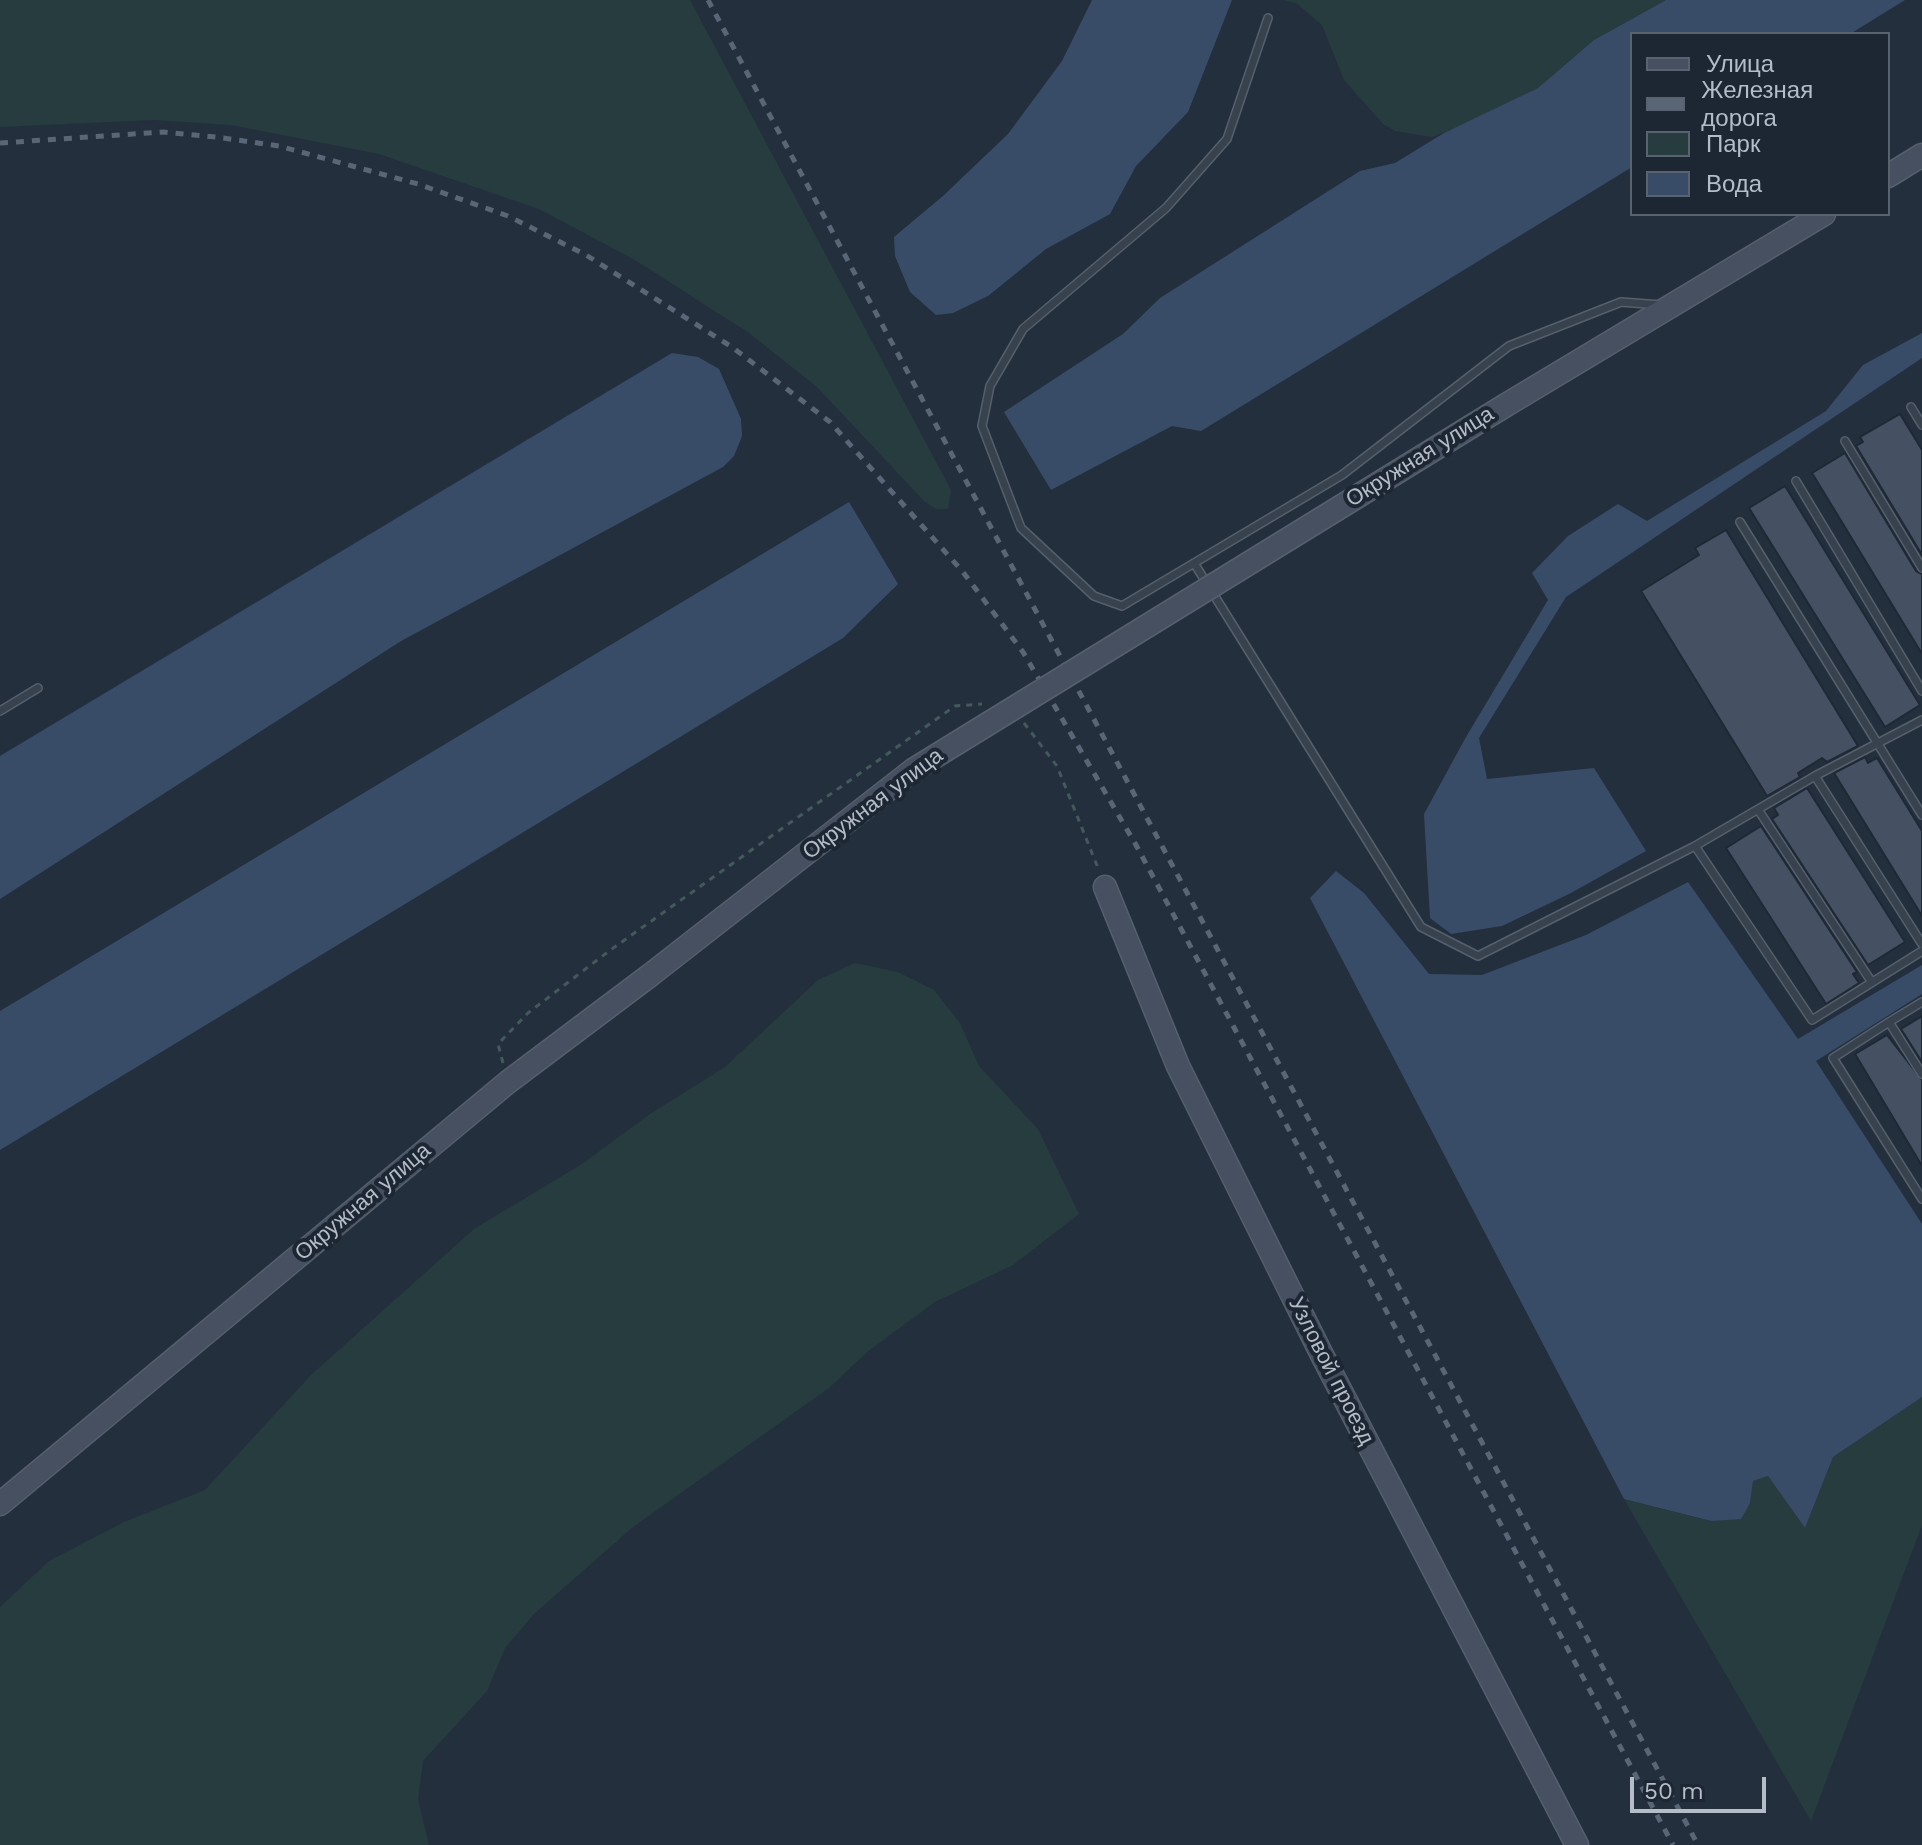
<!DOCTYPE html>
<html>
<head>
<meta charset="utf-8">
<style>
	body { margin:0 }
	#map { position:relative; width:1922px; height:1845px; overflow:hidden; background:#242f3e; font-family:"Work Sans",sans-serif }
	canvas { display:block }
	.legend { position:absolute; left:1630px; top:32px; width:260px; height:184px; box-sizing:border-box; background:#1d2633; border:2px solid #59626f; margin:0; padding:10px 14px; list-style:none; font-size:24px; color:#b4bcc9 }
	.legend li { display:flex; align-items:center; gap:16px; height:40px }
	.legend b { width:40px; border:2px solid #59626f }
	.scale { position:absolute; left:1630px; top:1777px; width:136px; height:36px; box-sizing:border-box; border:4px solid #b4bcc9; border-top:0; padding-left:10px; font-size:24px; line-height:28px; white-space:nowrap; color:#b4bcc9; -webkit-text-stroke:6px #1d2633; paint-order:stroke }
</style>
</head>
<body>
<div id="map">
<canvas width="1922" height="1845"></canvas>
<ul class="legend">
<li><b style="height:10px;background:#465061"></b>Улица</li>
<li><b style="height:10px;background:#5a6575"></b>Железная дорога</li>
<li><b style="height:22px;background:#263c3f"></b>Парк</li>
<li><b style="height:22px;background:#394c67"></b>Вода</li>
</ul>
<div class="scale">50 m</div>
</div>
<script>
const context = document.querySelector('canvas').getContext('2d');
context.lineJoin = 'round';
function fill(path, color) {
  context.fillStyle = color;
  context.fill(path, 'evenodd');
}
function poly(rows) {
  const path = new Path2D();
  for (const r of rows) {
    path.moveTo(r[0], r[1]);
    for (let i = 2; i < r.length; i += 2) path.lineTo(r[i], r[i + 1]);
  }
  return path;
}
function strokePath(path, color, width, dash) {
  context.strokeStyle = color;
  context.lineWidth = width;
  context.lineCap = dash ? 'butt' : 'round';
  context.setLineDash(dash || []);
  context.stroke(path);
}
function label(font, color, halo, rows, align = 'center') {
  context.font = font + ' "Work Sans",sans-serif';
  context.lineWidth = 8;
  context.setLineDash([]);
  context.textBaseline = 'middle';
  context.strokeStyle = halo;
  context.fillStyle = color;
  for (const [text, x, y, turn = 0] of rows) {
    context.save();
    context.translate(x, y);
    context.rotate((+turn || 0) * Math.PI / 180);
    context.textAlign = isNaN(turn) ? turn : align;
    if (halo) context.strokeText(text, 0, 0);
    context.fillText(text, 0, 0);
    context.restore();
  }
}
const green = poly([
	[0,0,690,0,951,490,948,509,936,509,925,502,817,387,749,333,635,260,539,209,379,154,231,125,154,120,0,127],
	[1283,0,1666,0,1594,40,1538,88,1480,118,1432,137,1395,131,1383,124,1344,80,1322,25,1296,3],
	[855,963,898,972,934,990,960,1023,979,1066,1038,1129,1079,1214,1013,1265,935,1302,867,1352,829,1388,633,1527,534,1614,505,1648,487,1691,423,1761,418,1799,429,1845,0,1845,0,1607,49,1561,124,1522,205,1490,311,1375,474,1229,582,1164,650,1114,725,1067,818,980],
	[1922,1397,1922,1525,1811,1821,1624,1499,1710,1521,1750,1503,1753,1481,1768,1476,1805,1528,1833,1457]
]);
const water = poly([
	[1092,0,1232,0,1188,112,1136,166,1110,214,1046,249,988,296,953,313,936,315,910,292,895,256,894,237,943,196,1008,134,1062,61],
	[1666,0,1905,0,1850,34,1632,34,1632,167,1201,431,1172,426,1051,490,1004,412,1123,334,1160,298,1360,171,1395,163,1444,133,1538,88,1594,40],
	[1922,333,1922,358,1566,597,1479,738,1487,779,1594,768,1646,851,1571,893,1502,926,1451,934,1430,918,1424,814,1466,737,1548,600,1532,573,1568,536,1618,504,1647,521,1826,411,1863,365],
	[672,353,698,357,719,369,741,419,742,436,734,456,723,467,401,641,0,899,0,756],
	[849,502,898,584,843,638,0,1150,0,1011],
	[1336,871,1364,893,1429,974,1482,975,1586,935,1688,882,1798,1039,1922,965,1922,994,1816,1061,1922,1224,1922,1397,1833,1457,1805,1528,1768,1476,1753,1481,1750,1503,1741,1519,1711,1521,1624,1499,1310,898]
]);
const building = poly([
	[1900,414,1922,450,1922,555,1856,446,1863,442,1860,437,1900,414],
	[1845,453,1916,571,1922,574,1922,654,1812,473,1845,453],
	[1785,486,1920,705,1885,727,1749,508,1785,486],
	[1726,530,1858,746,1827,762,1822,758,1798,773,1800,777,1767,796,1641,591,1699,555,1695,548,1726,530],
	[1865,757,1868,763,1877,758,1922,831,1922,916,1834,773,1865,757],
	[1807,788,1905,942,1868,965,1772,819,1778,815,1774,808,1807,788],
	[1761,826,1857,972,1853,974,1859,983,1826,1004,1726,848,1761,826],
	[1922,1016,1922,1062,1901,1029,1922,1016],
	[1887,1035,1922,1080,1922,1166,1855,1054,1887,1035]
]);
const path = poly([
	[1024,723,1057,766,1098,868],
	[503,1063,498,1044,528,1013,609,951,955,706,982,704]
]);
const lane = poly([
	[1268,18,1227,139,1166,208,1023,329,990,386,982,426,1021,528,1094,596,1122,606,1342,475,1509,346,1621,302,1661,305],
	[1911,407,1922,425],
	[1845,441,1922,568],
	[1796,481,1922,691],
	[1740,522,1922,815],
	[1194,563,1421,927,1478,956,1695,846],
	[0,711,38,688],
	[1815,776,1922,720],
	[1759,811,1871,981],
	[1922,944,1815,776,1695,846,1812,1020,1922,951],
	[1889,1022,1922,1002],
	[1922,1074,1889,1022,1833,1058,1922,1199]
]);
const secondary = poly([
	[1888,176,1922,155],
	[1506,405,1824,214],
	[1105,887,1178,1066,1321,1353,1577,1845],
	[0,1504,508,1082,649,976]
]);
const rail = poly([
	[708,0,1698,1845],
	[0,143,163,132,216,137,279,146,418,184,508,216,586,255,732,347,830,422,963,572,1023,652,1136,845,1673,1845]
]);
const secondaryBridge = poly([
	[649,976,913,770,1506,405]
]);
const streetNames = [
	["Окружная улица",1420,457,-32],
	["Окружная улица",873,804,-37],
	["Окружная улица",363,1202,-40],
	["Узловой проезд",1331,1371,63]
];
fill(green, '#263c3f');
fill(water, '#394c67');
fill(building, '#455162');
strokePath(building, '#1f2835', 2);
strokePath(lane, '#565f6c', 10);
strokePath(secondary, '#565f6c', 25);
strokePath(path, '#44595c', 3, [6, 6]);
strokePath(lane, '#38414e', 7);
strokePath(secondary, '#465061', 22);
strokePath(rail, '#5a6575', 5, [8, 8]);
strokePath(secondaryBridge, '#565f6c', 25, []);
strokePath(secondaryBridge, '#465061', 22);
label('22px', '#b4bcc9', '#1d2633', streetNames);
</script>
</body>
</html>
